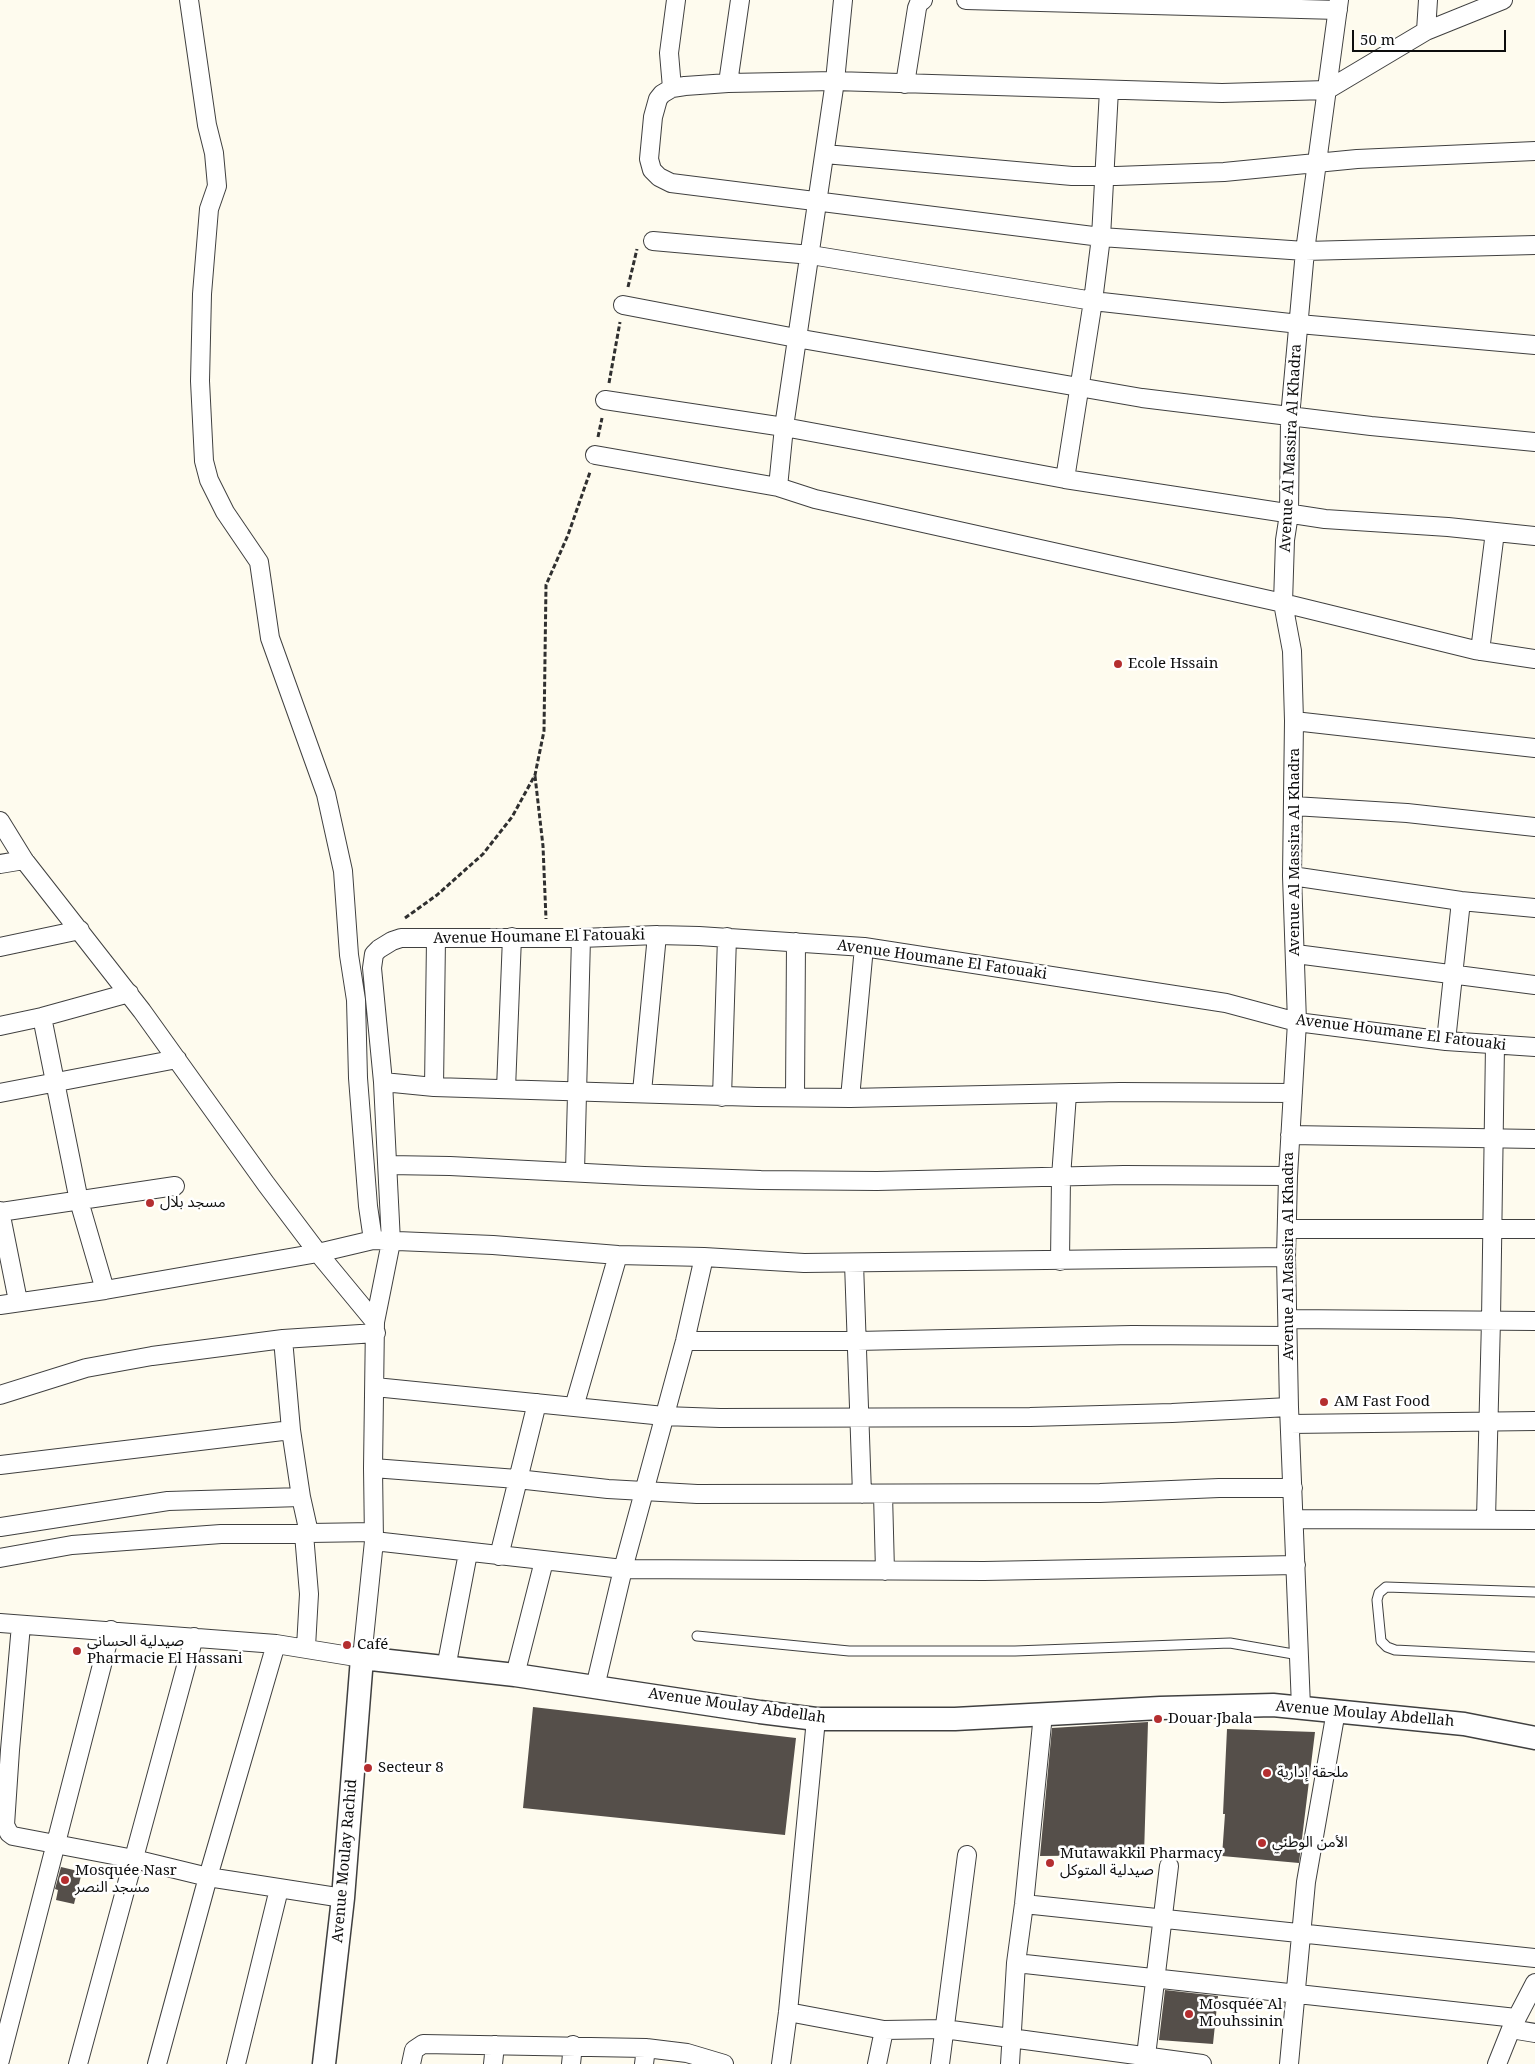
<!DOCTYPE html>
<html>
<head>
<meta charset="utf-8">
<style>
	body { margin:0 }
	#map { position:relative; width:1535px; height:2064px; overflow:hidden; background:#fefbee; font-family:"Noto Serif",serif }
	canvas { display:block }
	.scale { position:absolute; left:1352px; top:30px; width:154px; height:22px; box-sizing:border-box; border:2px solid #0d0d0d; border-top:0; padding-left:6px; font-size:15px; line-height:18px; white-space:nowrap; color:#0d0d0d; -webkit-text-stroke:4px #fff; paint-order:stroke }
</style>
</head>
<body>
<div id="map">
<canvas width="1535" height="2064"></canvas>
<div class="scale">50 m</div>
</div>
<script>
const context = document.querySelector('canvas').getContext('2d');
context.lineJoin = 'round';
function fill(path, color) {
  context.fillStyle = color;
  context.fill(path, 'evenodd');
}
function poly(rows) {
  const path = new Path2D();
  for (const r of rows) {
    path.moveTo(r[0], r[1]);
    for (let i = 2; i < r.length; i += 2) path.lineTo(r[i], r[i + 1]);
  }
  return path;
}
function strokePath(path, color, width, dash) {
  context.strokeStyle = color;
  context.lineWidth = width;
  context.lineCap = dash ? 'butt' : 'round';
  context.setLineDash(dash || []);
  context.stroke(path);
}
function label(font, color, halo, rows, align = 'center') {
  context.font = font + ' "Noto Serif","Noto Sans Arabic",serif';
  context.lineWidth = 5;
  context.setLineDash([]);
  context.textBaseline = 'middle';
  context.strokeStyle = halo;
  context.fillStyle = color;
  for (const [text, x, y, turn = 0] of rows) {
    context.save();
    context.translate(x, y);
    context.rotate((+turn || 0) * Math.PI / 180);
    context.textAlign = isNaN(turn) ? turn : align;
    if (halo) context.strokeText(text, 0, 0);
    context.fillText(text, 0, 0);
    context.restore();
  }
}
const building = poly([
	[533,1707,796,1738,785,1835,523,1808],
	[1148,1722,1144,1855,1040,1856,1052,1728],
	[1227,1729,1315,1732,1299,1863,1222,1856,1225,1814,1223,1814],
	[61,1867,82,1872,74,1904,56,1900,58,1890,55,1889],
	[1165,1990,1218,1996,1213,2044,1159,2040]
]);
const path = poly([
	[628,287,637,249],
	[609,383,620,322],
	[598,437,602,418],
	[535,776,543,846,546,919],
	[405,918,437,895,483,854,512,817,535,775,544,731,546,585,568,535,590,472]
]);
const service = poly([
	[1535,1592,1386,1587,1379,1593,1377,1600,1381,1641,1387,1647,1395,1650,1535,1657],
	[697,1636,849,1651,1015,1651,1230,1643,1299,1655]
]);
const minor = poly([
	[189,0,207,125,214,153,217,186,209,209,202,294,200,381,204,461,209,480,225,512,259,562,270,638,326,794,343,871,349,955,356,1000,358,1078,368,1206,373,1240],
	[843,0,835,81,784,427,778,487,815,499,1283,603,1475,650,1535,659],
	[966,0,1338,10],
	[1503,0,1426,31,1327,90,1222,93,835,81,728,83,685,86,672,88,662,94,658,99,653,117,649,159,652,170,659,177,671,183,1101,237,1305,251,1535,245],
	[1426,31,1428,0],
	[728,83,740,0],
	[905,84,917,8,919,3,923,0],
	[672,88,669,53,676,0],
	[825,154,1072,176,1116,176,1224,172,1357,159,1535,151],
	[653,241,811,255,1093,301,1299,324,1535,345],
	[623,305,796,338,1142,398,1371,426,1535,442],
	[605,400,784,427,1065,479,1325,519,1448,527,1535,536],
	[595,455,778,487],
	[1065,479,1093,301,1101,237,1109,90],
	[1480,651,1495,532],
	[1294,721,1535,748],
	[1294,806,1407,813,1535,827],
	[0,821,24,860,142,1011,266,1184,318,1253,375,1322],
	[0,864,24,860],
	[1292,876,1461,901,1535,908],
	[0,947,80,930],
	[1296,954,1535,985],
	[42,1017,79,1201,105,1290],
	[0,1026,42,1017,129,993],
	[1446,1041,1461,901],
	[383,1082,434,1087,757,1097,850,1098,1120,1092,1293,1093],
	[434,1087,436,939],
	[506,1089,512,937],
	[642,1092,657,935],
	[0,1093,177,1059],
	[722,1097,727,937],
	[795,1097,796,942],
	[850,1098,864,947],
	[1290,1135,1535,1139],
	[388,1165,450,1166,644,1176,761,1180,877,1181,1124,1175,1288,1176],
	[575,1172,581,938],
	[0,1211,18,1301],
	[0,1212,175,1186],
	[1287,1229,1535,1229],
	[1060,1261,1061,1177,1067,1094],
	[854,1263,862,1494],
	[0,1305,105,1290,318,1253,373,1240,493,1245,618,1255,704,1257,804,1263,1286,1257],
	[1288,1319,1535,1321],
	[283,1339,291,1430,301,1497,309,1533,304,1534,309,1594,306,1647],
	[685,1341,857,1341,1132,1335,1287,1336],
	[375,1387,664,1416,720,1418,1030,1417,1172,1413,1289,1407],
	[0,1395,86,1368,152,1356,283,1339,376,1333],
	[574,1407,618,1255],
	[1290,1424,1535,1421],
	[0,1465,291,1430],
	[373,1468,517,1479,608,1489,697,1494,1100,1493,1219,1488,1293,1488],
	[883,1494,885,1571],
	[1294,1519,1535,1520],
	[1486,1519,1491,1320,1495,1045],
	[0,1527,168,1501,301,1497],
	[309,1533,374,1532],
	[374,1541,623,1569,984,1571,1296,1565],
	[499,1556,537,1403],
	[0,1558,72,1545,221,1534,304,1534],
	[0,1623,276,1644,362,1658,374,1541,373,1468,375,1322,391,1242,383,1082,372,968,374,954,379,949,392,941,401,938,581,938,657,935,699,936,864,947,1226,1003,1297,1022,1446,1041,1535,1047],
	[21,1625,10,1750,5,1825,9,1833,13,1836,134,1859,208,1877,343,1898],
	[446,1668,468,1553],
	[515,1675,544,1561],
	[595,1687,623,1569,685,1341,704,1257],
	[1301,1707,1289,1407,1286,1257,1288,1176,1297,1022,1292,876,1294,721,1292,651,1283,603,1285,540,1289,514,1290,417,1305,251,1339,0],
	[1024,1904,1535,1958],
	[1016,1963,1516,2018],
	[788,2012,884,2030,944,2029,1202,2064],
	[1511,2029,1535,2033],
	[0,2060,111,1630],
	[78,2064,194,1637],
	[157,2064,208,1877,276,1644],
	[236,2064,279,1889],
	[411,2064,414,2050,423,2044,646,2048,687,2053,724,2064],
	[493,2064,495,2045],
	[571,2064,573,2045],
	[644,2064,646,2048],
	[781,2064,788,2012,816,1719],
	[877,2064,884,2030],
	[940,2064,967,1855],
	[1010,2064,1016,1963,1024,1904,1043,1714],
	[1145,2064,1169,1866],
	[1289,2064,1306,1882,1336,1711],
	[1497,2064,1511,2029,1535,1983]
]);
const tertiary = poly([
	[324,2064,343,1898,362,1658,515,1675,760,1712,816,1719,955,1719,1160,1708,1273,1705,1464,1724,1535,1738]
]);
const markers = [
	[1118,664,5,"#b42e2f"],
	[150,1203,5,"#b42e2f"],
	[1324,1402,5,"#b42e2f"],
	[347,1645,5,"#b42e2f"],
	[77,1651,5,"#b42e2f"],
	[1158,1719,5,"#b42e2f"],
	[368,1768,5,"#b42e2f"],
	[1267,1773,5,"#b42e2f"],
	[1262,1843,5,"#b42e2f"],
	[1050,1863,5,"#b42e2f"],
	[65,1880,5,"#b42e2f"],
	[1189,2014,5,"#b42e2f"]
];
const streetNames = [
	["Avenue Al Massira Al Khadra",1291,448,-87],
	["Avenue Al Massira Al Khadra",1295,852,-90],
	["Avenue Houmane El Fatouaki",539,937,-1],
	["Avenue Houmane El Fatouaki",942,960,8],
	["Avenue Houmane El Fatouaki",1401,1033,7],
	["Avenue Al Massira Al Khadra",1289,1256,-90],
	["Avenue Moulay Abdellah",737,1706,8],
	["Avenue Moulay Abdellah",1365,1714,5],
	["Avenue Moulay Rachid",345,1861,-85]
];
const poiNames = [
	["Ecole Hssain",1128,664],
	["مسجد بلال",160,1203],
	["AM Fast Food",1334,1402],
	["صيدلية الحساني",87,1642],
	["Pharmacie El Hassani",87,1659],
	["Café",357,1645],
	["Douar Jbala",1168,1719],
	["Secteur 8",378,1768],
	["ملحقة إدارية",1277,1773],
	["الأمن الوطني",1272,1843],
	["Mutawakkil Pharmacy",1060,1854],
	["صيدلية المتوكل",1060,1871],
	["Mosquée Nasr",75,1871],
	["مسجد النصر",75,1888],
	["Mosquée Al",1199,2005],
	["Mouhssinin",1199,2022]
];
fill(building, '#554f4a');
strokePath(service, '#404040', 11);
strokePath(minor, '#404040', 20);
strokePath(tertiary, '#404040', 25);
strokePath(path, '#2f2f2f', 3, [5, 2.5]);
strokePath(service, '#fff', 9);
strokePath(minor, '#fff', 18);
strokePath(tertiary, '#fff', 22);
for (const [x, y, r, color] of markers) {
  const dot = new Path2D();
  dot.arc(x, y, r, 0, 2 * Math.PI);
  context.fillStyle = color;
  context.fill(dot);
  strokePath(dot, '#fff', 2);
}
label('15px', '#0d0d0d', '#fff', streetNames);
label('15px', '#0d0d0d', '#fff', poiNames, 'left');
</script>
</body>
</html>
